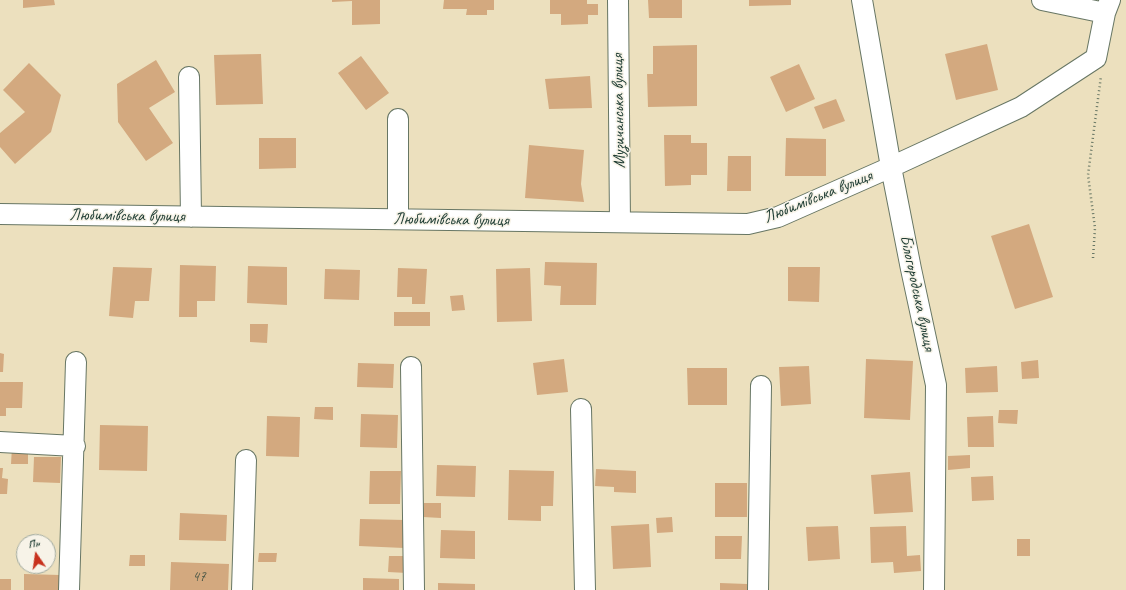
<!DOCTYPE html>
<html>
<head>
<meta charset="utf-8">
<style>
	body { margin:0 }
	#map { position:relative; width:1126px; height:590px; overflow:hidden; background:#ece0be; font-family:Caveat,sans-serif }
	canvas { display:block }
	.north { position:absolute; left:16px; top:534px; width:40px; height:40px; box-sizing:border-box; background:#f7f3e8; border:1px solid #a1aaa0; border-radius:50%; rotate:347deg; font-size:11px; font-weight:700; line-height:16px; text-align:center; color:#1f3d34 }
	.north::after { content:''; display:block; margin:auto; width:14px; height:18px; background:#c8321e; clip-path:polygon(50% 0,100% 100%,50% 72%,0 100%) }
</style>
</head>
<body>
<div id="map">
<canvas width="1126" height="590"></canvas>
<div class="north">Пн</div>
</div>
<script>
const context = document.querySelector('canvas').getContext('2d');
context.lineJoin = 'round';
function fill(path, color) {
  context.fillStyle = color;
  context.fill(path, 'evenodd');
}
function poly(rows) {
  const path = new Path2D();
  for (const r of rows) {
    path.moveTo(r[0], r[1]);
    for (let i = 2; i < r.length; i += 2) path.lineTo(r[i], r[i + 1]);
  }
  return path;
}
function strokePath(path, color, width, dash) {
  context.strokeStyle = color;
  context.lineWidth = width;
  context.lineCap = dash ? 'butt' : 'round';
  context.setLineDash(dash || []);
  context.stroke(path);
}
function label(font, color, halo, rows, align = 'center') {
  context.font = font + ' Caveat,sans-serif';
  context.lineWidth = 3;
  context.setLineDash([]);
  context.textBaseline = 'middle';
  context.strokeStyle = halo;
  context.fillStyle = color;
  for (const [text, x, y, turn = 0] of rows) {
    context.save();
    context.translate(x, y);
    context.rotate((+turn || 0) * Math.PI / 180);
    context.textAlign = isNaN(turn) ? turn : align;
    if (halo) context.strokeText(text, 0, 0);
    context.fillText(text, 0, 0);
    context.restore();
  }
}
const building = poly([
	[23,0,54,0,55,5,23,8],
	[332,0,380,0,380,24,352,25,352,1,332,2],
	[444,0,494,0,494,10,487,10,487,15,466,15,467,9,443,9],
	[550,0,587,0,587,4,598,4,598,15,588,15,588,24,561,25,561,14,550,14],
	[648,0,682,0,682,18,649,18],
	[749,0,791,0,791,5,749,6],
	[987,44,998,90,956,100,945,54],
	[697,45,697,106,648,107,647,74,653,74,653,46],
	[261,54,263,104,216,105,214,55],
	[361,56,389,93,366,110,338,73],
	[156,60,175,92,149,108,173,143,146,161,118,122,117,84],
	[29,63,61,95,51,132,15,164,0,147,0,133,25,112,3,90],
	[799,64,815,99,786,112,770,77],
	[590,76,592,108,549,109,545,79],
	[836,99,845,121,823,129,814,107],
	[664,135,691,135,691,143,707,143,707,175,691,175,691,185,665,186],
	[259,138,296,138,296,168,259,169],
	[786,138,826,139,826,176,785,176],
	[529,145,584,150,581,184,584,202,525,198],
	[728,156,751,156,751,191,727,191],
	[1029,224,1053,297,1015,309,991,236],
	[545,262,597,263,596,305,560,305,561,286,544,285],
	[180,265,216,266,215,301,197,301,197,317,179,317],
	[248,266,287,267,287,305,247,303],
	[113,267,152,268,149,301,135,301,133,318,109,316],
	[788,267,820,267,819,302,788,301],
	[398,268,427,269,425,304,412,304,412,297,397,297],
	[530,268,532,321,497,322,496,269],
	[325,269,360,270,359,300,324,299],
	[463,295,465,310,452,311,450,296],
	[394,312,430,312,430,326,394,326],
	[250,324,268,324,267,343,250,342],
	[0,353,4,354,3,372,0,372],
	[564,359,568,392,537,395,533,363],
	[866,359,913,361,910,420,864,418],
	[1038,360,1039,378,1022,379,1021,362],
	[358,363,394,364,393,388,357,387],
	[809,366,811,404,781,406,779,367],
	[997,366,998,392,966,393,965,368],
	[687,368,727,368,727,405,688,405],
	[0,382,23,382,22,408,6,408,6,416,0,416],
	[315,407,333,407,333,420,314,419],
	[999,410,1018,410,1017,424,998,423],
	[361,414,398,415,397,448,360,447],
	[267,416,300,417,299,457,266,456],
	[993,416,994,447,968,447,967,417],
	[100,425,148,426,147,471,99,470],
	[12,447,28,447,28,464,11,464],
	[970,455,970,468,948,470,948,456],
	[34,457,61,457,60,483,33,482],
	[437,465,476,466,475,497,436,496],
	[0,468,3,468,2,478,8,479,7,494,0,494],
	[596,469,636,471,636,493,614,492,614,487,595,486],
	[509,470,554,471,553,506,541,506,541,521,508,520],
	[370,471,401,471,400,504,369,504],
	[910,472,913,512,874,514,871,475],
	[993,476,994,500,972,501,971,477],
	[715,483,747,483,747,517,715,517],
	[424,503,441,503,441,518,423,517],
	[180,513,227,515,226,541,179,540],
	[672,517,673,532,657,533,656,518],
	[360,519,405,520,404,548,359,546],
	[649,524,651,567,613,569,611,526],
	[838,526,840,559,808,561,806,527],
	[906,526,907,556,920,555,921,571,894,573,893,562,871,563,870,527],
	[441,530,475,531,475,559,440,558],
	[715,536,742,536,741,559,715,559],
	[1017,539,1030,539,1030,556,1017,556],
	[259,553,277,553,276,562,258,562],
	[130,555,145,555,145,566,129,566],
	[389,556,408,556,407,573,388,572],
	[171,562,229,564,228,590,170,590],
	[24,574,60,575,59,590,24,590],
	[363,578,399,579,399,590,363,590],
	[0,579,11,579,11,590,0,590],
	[438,583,475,584,475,590,438,590],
	[720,583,747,584,747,590,720,590]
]);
const path = poly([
	[1093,258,1095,228,1088,175,1101,76]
]);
const minor = poly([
	[618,0,620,222],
	[862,0,891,167,911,269,936,385,934,590],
	[1042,0,1105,13],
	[189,77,191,217],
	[0,214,748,224,778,217,891,167,1021,107,1096,58,1105,13,1110,0],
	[398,219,398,119],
	[411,367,414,590],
	[581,409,585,590],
	[0,442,75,446],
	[69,590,76,362],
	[242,590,246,460],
	[758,590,761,386]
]);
const numberNames = [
	["47",199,577]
];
const streetNames = [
	["Музичанська вулиця",619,111,-91],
	["Любимівська вулиця",818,197,-22],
	["Любимівська вулиця",127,216,1],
	["Любимівська вулиця",451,220,1],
	["Білогородська вулиця",917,293,78]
];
fill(building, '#d3a97f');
strokePath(minor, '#677664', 22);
strokePath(path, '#677664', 2.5, [1, 3]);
strokePath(minor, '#fff', 20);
label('15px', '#4c5847', null, numberNames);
label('17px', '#1f3d34', '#f7f3e8', streetNames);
</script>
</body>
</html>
